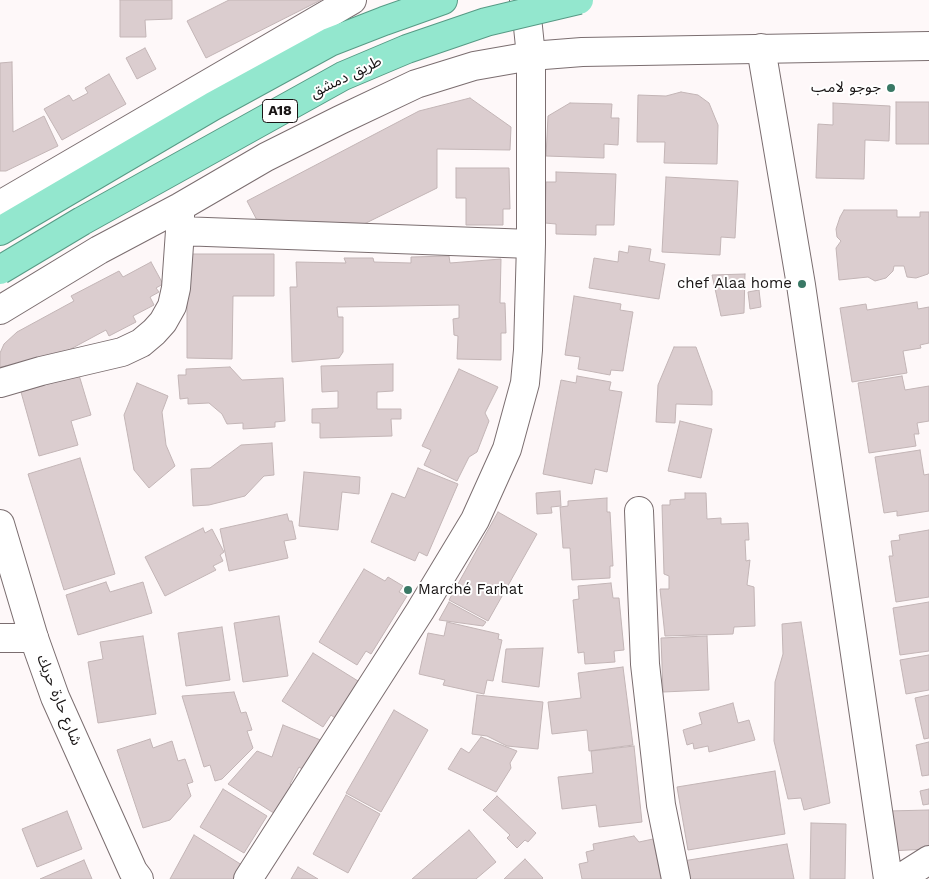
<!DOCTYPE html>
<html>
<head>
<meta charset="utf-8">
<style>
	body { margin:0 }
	canvas { display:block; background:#fef8f9 }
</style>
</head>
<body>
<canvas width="929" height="879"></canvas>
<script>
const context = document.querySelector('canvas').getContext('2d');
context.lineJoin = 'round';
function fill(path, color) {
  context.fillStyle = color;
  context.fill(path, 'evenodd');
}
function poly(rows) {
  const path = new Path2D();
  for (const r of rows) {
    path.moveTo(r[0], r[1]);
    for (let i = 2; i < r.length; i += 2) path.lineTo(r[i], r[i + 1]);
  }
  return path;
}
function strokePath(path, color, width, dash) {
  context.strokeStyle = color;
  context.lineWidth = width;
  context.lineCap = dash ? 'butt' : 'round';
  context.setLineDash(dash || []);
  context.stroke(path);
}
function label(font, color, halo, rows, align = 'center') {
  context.font = font + ' "Work Sans","Noto Sans Arabic",sans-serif';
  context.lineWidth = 4;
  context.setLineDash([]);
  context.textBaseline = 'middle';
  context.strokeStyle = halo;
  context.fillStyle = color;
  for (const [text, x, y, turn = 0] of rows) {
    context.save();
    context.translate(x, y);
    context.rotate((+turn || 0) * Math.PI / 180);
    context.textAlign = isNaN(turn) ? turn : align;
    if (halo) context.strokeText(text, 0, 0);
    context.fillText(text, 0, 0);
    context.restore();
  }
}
const building = poly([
	[120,0,172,0,172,19,145,20,146,37,120,37,120,0],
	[229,0,321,0,206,58,187,21,229,0],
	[145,48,156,69,137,79,126,58,145,48],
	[12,62,13,132,44,116,58,146,6,171,0,171,0,63,12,62],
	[109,74,126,104,62,140,44,109,69,95,73,101,88,93,85,88,109,74],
	[681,92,698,95,709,103,718,125,717,164,664,163,665,142,637,142,638,95,666,96,681,92],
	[470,98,511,127,510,150,437,149,437,188,362,225,260,226,247,201,419,111,470,98],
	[896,102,929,102,929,144,896,144,896,102],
	[570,103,612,104,611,118,619,118,618,145,604,144,604,158,546,156,548,116,570,103],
	[833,103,890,106,889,141,865,140,864,179,816,178,818,124,833,125,833,103],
	[456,168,509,168,510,209,503,209,503,225,466,225,466,198,456,198,456,168],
	[556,172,616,174,614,225,596,225,596,235,556,234,556,224,545,223,546,182,556,182,556,172],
	[666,177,738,181,735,238,721,237,720,255,662,252,666,177],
	[844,210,897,210,897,217,920,217,920,212,929,212,929,272,928,274,916,278,907,277,904,266,894,266,893,271,886,278,875,281,868,277,839,280,836,248,841,241,837,237,836,229,840,217,844,210],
	[629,246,651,249,649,261,665,264,659,299,589,288,594,258,618,262,619,251,628,253,629,246],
	[187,254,274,254,274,296,233,296,232,359,187,358,187,254],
	[449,256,450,263,501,259,500,303,505,303,506,333,501,333,501,360,457,359,458,336,454,335,453,319,459,318,459,305,337,307,338,317,343,317,343,352,339,358,292,362,290,287,297,287,296,262,346,263,344,258,373,258,374,262,411,263,411,257,449,256],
	[151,262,163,284,156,288,159,292,150,297,154,305,133,316,136,322,109,336,106,330,54,358,0,367,0,353,4,344,17,332,74,301,71,296,119,271,123,277,151,262],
	[745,274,744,313,721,316,712,275,745,274],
	[759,290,761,307,750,309,748,292,759,290],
	[574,296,621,304,620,310,633,312,623,371,611,370,610,375,578,369,580,357,565,355,574,296],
	[917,302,918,309,929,307,929,343,920,345,921,348,903,351,907,373,852,382,840,308,866,304,867,310,917,302],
	[674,347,696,347,712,391,712,405,676,404,675,423,656,422,658,385,674,347],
	[393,364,393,391,377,392,377,409,401,409,401,419,391,419,392,436,320,438,320,423,312,423,312,409,338,408,338,391,322,392,321,366,393,364],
	[230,367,242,380,283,378,285,421,275,422,275,427,243,429,243,423,227,424,222,414,209,403,188,404,188,398,180,399,178,375,186,375,186,369,230,367],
	[459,369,498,387,485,413,489,421,477,452,469,457,457,481,424,465,431,450,422,446,459,369],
	[79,375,91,415,71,421,78,445,39,456,21,392,79,375],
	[577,376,611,382,609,390,622,392,607,472,595,469,592,484,543,474,561,380,576,383,577,376],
	[902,376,905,390,929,386,929,421,917,423,919,434,914,434,916,446,869,453,858,383,902,376],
	[137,383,168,396,162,412,166,445,175,466,149,488,134,470,124,415,137,383],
	[680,421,712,429,701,478,668,471,680,421],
	[272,443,274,475,264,476,245,496,209,505,193,506,191,469,210,468,241,445,272,443],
	[920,450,924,475,929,474,929,511,897,516,897,511,884,513,875,457,920,450],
	[80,458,115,574,64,590,28,474,80,458],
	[418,468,458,484,427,556,419,552,415,561,371,542,392,493,405,498,418,468],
	[304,472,360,477,359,494,342,492,338,530,299,526,304,472],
	[560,491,561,506,551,507,552,513,537,514,536,493,560,491],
	[685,493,706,493,707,519,721,518,721,524,748,523,749,540,745,540,746,561,750,560,747,585,754,587,755,626,734,627,733,634,665,636,660,589,669,589,669,576,664,574,662,505,670,505,670,500,685,499,685,493],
	[607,498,607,512,610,512,613,566,610,566,610,578,572,580,570,548,563,548,560,507,568,506,568,501,607,498],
	[498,512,537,534,488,621,449,600,498,512],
	[287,514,289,521,292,521,296,539,284,541,288,558,229,571,220,529,287,514],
	[203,528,205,533,212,529,224,552,220,555,223,561,213,566,216,570,165,596,145,557,203,528],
	[929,530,929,597,896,602,889,556,893,556,891,541,900,540,899,535,929,530],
	[364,569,385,581,388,577,403,586,399,592,407,596,371,654,366,651,357,665,319,642,364,569],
	[106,582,110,592,143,582,152,613,78,635,66,595,106,582],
	[611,583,613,598,619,598,624,650,614,651,615,662,585,664,584,652,578,653,573,600,579,599,578,586,611,583],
	[449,602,486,622,483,626,439,620,449,602],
	[929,602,929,651,900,655,893,608,929,602],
	[279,616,288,676,243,682,234,623,279,616],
	[447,622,499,634,498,639,502,640,493,681,487,680,484,694,443,685,445,680,419,674,428,633,444,636,447,622],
	[801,622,830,803,804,810,801,798,788,799,774,741,775,682,783,654,782,624,801,622],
	[222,627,230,680,186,686,178,633,222,627],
	[143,636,156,714,98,723,88,662,103,659,100,642,143,636],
	[707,636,709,690,663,692,661,638,707,636],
	[543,648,539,687,502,682,506,649,543,648],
	[313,653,358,681,335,718,331,715,323,727,282,701,313,653],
	[929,655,929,690,906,694,900,660,929,655],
	[623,667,633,745,589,751,587,730,552,734,548,702,581,698,578,673,623,667],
	[234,692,241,713,246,712,252,730,247,731,253,748,222,779,215,781,210,765,204,767,182,696,234,692],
	[477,695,543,702,538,749,507,746,487,736,472,734,477,695],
	[929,695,929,738,924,739,915,698,929,695],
	[733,703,738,723,749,720,755,740,709,752,708,746,694,749,693,743,687,745,683,730,702,724,699,713,733,703],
	[394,710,428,730,381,812,346,793,394,710],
	[283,725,328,743,313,776,299,767,290,784,296,790,280,817,228,784,257,751,272,757,283,725],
	[481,737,517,751,510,763,511,768,496,792,448,769,461,748,469,753,481,737],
	[150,739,153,748,172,741,178,761,185,759,193,782,187,784,191,796,170,820,143,828,117,750,150,739],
	[929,742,929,775,922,776,916,745,929,742],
	[634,746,642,822,599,827,596,805,562,809,558,777,593,773,591,751,634,746],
	[775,771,785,834,688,850,677,787,775,771],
	[223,789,267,816,244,853,200,827,223,789],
	[929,789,929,804,923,805,920,791,929,789],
	[346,795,380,814,348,873,313,854,346,795],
	[497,796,536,833,528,842,525,840,517,848,507,838,510,835,483,810,497,796],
	[929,810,929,849,889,851,888,811,929,810],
	[67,811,82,849,37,867,22,829,67,811],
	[811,823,846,824,845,879,810,879,811,823],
	[469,830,496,862,476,879,412,879,469,830],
	[194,835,242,865,235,879,170,879,194,835],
	[634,836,639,842,653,839,661,879,582,879,579,864,588,862,586,852,594,850,593,844,634,836],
	[787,844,794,879,687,879,683,861,787,844],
	[525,859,543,878,542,879,504,879,525,859],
	[84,860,92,879,40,879,84,860],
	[298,867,318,879,291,879,298,867]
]);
const minor = poly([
	[761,48,801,285,888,879],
	[180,231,531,244],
	[0,383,41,371,122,352,141,343,154,332,163,322,172,306,176,288,180,231,180,213],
	[639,511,645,664,661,805,676,879],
	[0,638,34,638],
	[248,879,420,611,475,520,507,449,525,383,528,350,531,244,531,56,528,27,524,0],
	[899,879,929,860]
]);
const tertiary = poly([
	[0,205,352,0],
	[0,310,99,250,180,207,266,157,340,120,416,84,474,66,531,56,582,52,929,46],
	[0,524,34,638,55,697,133,871,139,879]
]);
const trunk = poly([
	[0,231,213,106,330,42,384,21,443,0]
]);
const trunkBridge = poly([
	[0,270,82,221,343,76,407,49,486,22,579,0]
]);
const markers = [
	[891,88,5,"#397865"],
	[802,284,5,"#397865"],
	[408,590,5,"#397865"]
];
const shields = [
	[280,111,35]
];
const shieldNames = [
	["A18",280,111]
];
const streetNames = [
	["طريق دمشق",346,77,-26],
	["شارع حارة حريك",59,700,68]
];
const poiNames = [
	["جوجو لامب",881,88],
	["chef Alaa home",792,284],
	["Marché Farhat",418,590,"left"]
];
fill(building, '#dbcdcf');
strokePath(building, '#c3b5b6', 1);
strokePath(minor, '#7b6e70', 30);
strokePath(tertiary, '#7b6e70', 30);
strokePath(trunk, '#579a85', 30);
strokePath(minor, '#fff', 28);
strokePath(tertiary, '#fff', 28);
strokePath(trunk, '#93e7ce', 28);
strokePath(trunkBridge, '#579a85', 30, []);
strokePath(trunkBridge, '#93e7ce', 28);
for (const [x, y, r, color] of markers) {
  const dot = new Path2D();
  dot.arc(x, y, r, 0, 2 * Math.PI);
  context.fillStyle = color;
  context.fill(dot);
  strokePath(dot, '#fff', 2);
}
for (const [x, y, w] of shields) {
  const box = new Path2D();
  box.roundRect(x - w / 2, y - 11.5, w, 23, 4);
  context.fillStyle = '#fff';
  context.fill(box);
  strokePath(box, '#191515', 1);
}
label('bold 14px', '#191515', null, shieldNames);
label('15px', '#191515', '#fff', streetNames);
label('15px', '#191515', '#fff', poiNames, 'right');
</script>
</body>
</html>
